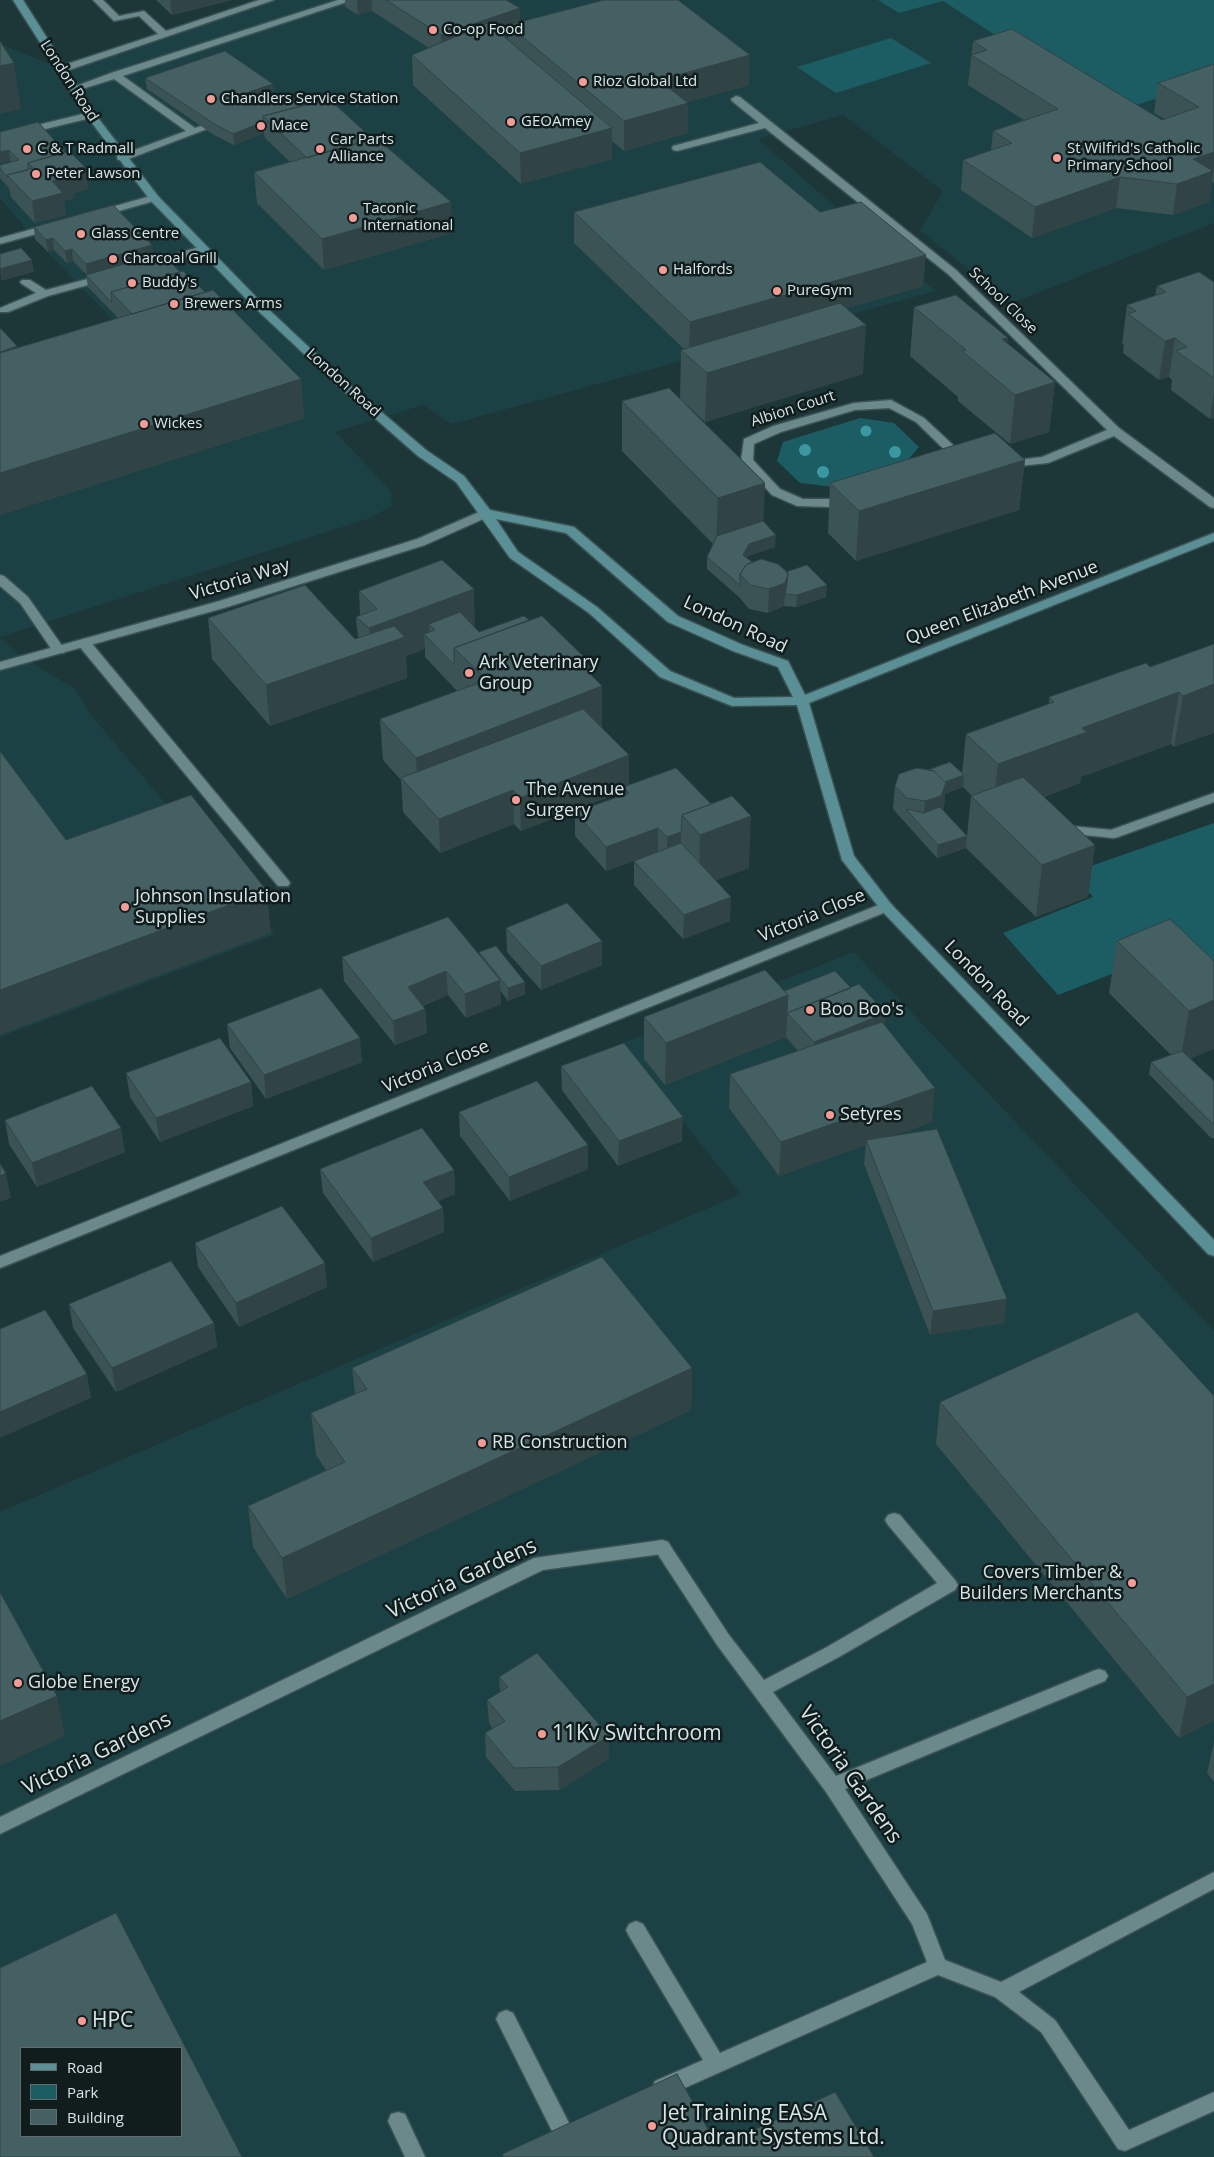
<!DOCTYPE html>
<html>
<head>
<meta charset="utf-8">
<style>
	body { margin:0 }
	#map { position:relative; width:1214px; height:2157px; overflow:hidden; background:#1d3739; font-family:"Open Sans",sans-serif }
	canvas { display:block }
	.legend { position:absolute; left:20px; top:2047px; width:162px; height:90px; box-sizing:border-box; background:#111c1d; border:1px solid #606c6d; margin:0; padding:6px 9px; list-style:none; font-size:15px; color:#d6e5e6 }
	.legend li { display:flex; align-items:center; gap:10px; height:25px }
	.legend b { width:25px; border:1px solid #606c6d }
</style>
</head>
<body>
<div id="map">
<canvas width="1214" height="2157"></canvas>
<ul class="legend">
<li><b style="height:6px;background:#5a9095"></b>Road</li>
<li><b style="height:14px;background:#1b5d63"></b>Park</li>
<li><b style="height:14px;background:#456062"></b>Building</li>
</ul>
</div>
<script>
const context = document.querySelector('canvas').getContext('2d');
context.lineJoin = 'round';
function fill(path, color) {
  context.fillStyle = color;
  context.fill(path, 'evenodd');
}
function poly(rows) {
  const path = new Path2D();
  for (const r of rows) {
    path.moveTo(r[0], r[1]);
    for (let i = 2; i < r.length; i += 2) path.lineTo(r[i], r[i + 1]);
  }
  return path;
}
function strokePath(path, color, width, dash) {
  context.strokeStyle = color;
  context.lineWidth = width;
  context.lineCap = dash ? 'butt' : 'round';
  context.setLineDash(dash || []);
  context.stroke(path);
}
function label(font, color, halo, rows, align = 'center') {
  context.font = font + ' "Open Sans",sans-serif';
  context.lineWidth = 5;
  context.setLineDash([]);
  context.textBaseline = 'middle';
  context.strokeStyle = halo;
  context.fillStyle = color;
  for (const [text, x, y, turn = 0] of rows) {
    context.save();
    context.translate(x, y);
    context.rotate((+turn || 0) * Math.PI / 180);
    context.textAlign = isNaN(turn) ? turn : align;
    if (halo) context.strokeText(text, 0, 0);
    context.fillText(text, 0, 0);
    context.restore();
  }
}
const built = poly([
	[272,0,1214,0,1214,223,1012,303,920,231,943,191,843,115,758,139,856,225,936,291,452,424,423,405,335,432,391,491,392,506,367,519,0,637,0,381,133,341,35,239,0,198,0,44,62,69],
	[0,638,22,657,75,689,91,715,275,934,0,1037],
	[854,952,1214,1331,1214,2157,0,2157,0,1512,741,1194,621,1044],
	[21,2048,181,2048,181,2136,21,2136]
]);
const green = poly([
	[878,0,1214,0,1214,81,1113,112,943,1,899,13],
	[891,38,931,63,836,93,797,67],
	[860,418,894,423,919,447,901,468,835,487,800,483,777,461,783,442],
	[1214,823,1214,960,1174,976,1155,957,1058,995,1003,933,1093,897,1071,873]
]);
const lane = poly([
	[93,0,103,0,119,16,144,11,166,31,259,0,274,0,66,71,58,71,58,67,158,34,139,16,114,21,93,0],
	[338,0,353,0,123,76,195,128,223,118,228,121,126,160,118,160,117,158,118,156,186,131,114,79,73,92,68,89,111,73,338,0],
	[203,246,207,247,208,249,207,251,149,267,144,264,145,262,203,246],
	[106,274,112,277,110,279,48,296,8,312,0,312,0,308,36,293,22,284,20,282,22,280,30,280,46,290,106,274],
	[0,575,4,576,28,597,65,650,64,653,54,653,20,603,0,586,0,575],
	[84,639,89,640,288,880,290,883,288,886,278,886,79,646,78,643,84,639],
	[1060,825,1113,830,1118,831,1120,834,1118,837,1113,838,1055,832,1053,829,1055,826,1060,825],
	[894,1513,900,1515,955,1580,958,1585,955,1590,839,1657,773,1692,836,1776,1093,1671,1099,1669,1105,1671,1108,1676,1105,1681,845,1789,927,1914,945,1960,1001,1982,1214,1872,1214,1889,1019,1992,1055,2020,1129,2130,1214,2092,1214,2111,1125,2151,1118,2149,1041,2032,995,1997,938,1975,669,2095,662,2097,655,2095,652,2088,655,2081,703,2060,629,1936,626,1930,629,1924,636,1921,643,1924,720,2053,927,1962,912,1924,826,1792,717,1645,653,1547,656,1542,662,1540,668,1542,729,1635,764,1680,827,1647,937,1583,888,1525,885,1520,888,1515,894,1513],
	[506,2010,513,2013,570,2125,573,2132,570,2139,563,2141,556,2139,496,2019,499,2013,506,2010],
	[398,2112,405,2114,425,2157,405,2157,388,2121,391,2114,398,2112]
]);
const street = poly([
	[736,96,740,97,956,270,1119,428,1214,498,1214,508,1210,507,1114,436,1048,463,1001,468,999,465,1001,462,1042,457,1107,430,948,274,765,128,677,151,673,150,672,148,673,146,759,123,732,101,731,99,736,96],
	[91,112,95,113,95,117,0,140,0,134,91,112],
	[154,195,159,198,158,200,98,217,93,214,94,212,154,195],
	[54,223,59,226,58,228,0,244,0,238,54,223],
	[891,400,924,418,967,458,969,461,967,464,959,464,916,422,889,408,855,410,781,432,754,444,753,460,780,489,803,499,831,499,849,494,853,495,855,498,853,501,832,507,797,506,772,495,741,461,744,439,773,426,854,403,891,400],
	[486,509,490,510,492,513,490,516,425,545,224,608,0,670,0,662,216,602,417,539,486,509],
	[1214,793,1214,802,1118,837,1113,838,1108,837,1106,834,1108,831,1214,793],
	[886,902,891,904,893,907,891,910,0,1268,0,1256,886,902],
	[662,1540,668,1542,671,1547,668,1552,662,1554,543,1570,0,1834,0,1817,534,1558,662,1540]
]);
const secondary = poly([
	[13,0,23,0,95,114,158,196,264,305,344,380,426,450,464,476,490,510,574,527,678,616,743,645,788,661,805,695,1214,533,1214,541,809,703,854,856,891,904,1214,1240,1214,1256,1208,1254,881,910,842,860,797,705,732,706,660,677,589,613,510,558,456,482,418,456,336,384,256,309,150,200,86,115,13,0],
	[496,519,566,533,668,622,733,651,778,667,793,697,734,698,670,671,597,607,518,552,496,519]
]);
const trees = [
	[866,431,5.5],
	[805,450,6],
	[895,452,6],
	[823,472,6]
];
const wall = poly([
	[156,0,232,0,172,15],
	[345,0,506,0,520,8,520,22,600,1,600,0,678,0,749,85,687,102,688,133,624,151,612,141,612,159,521,184,413,85,412,55,429,48,372,11,358,15,345,7],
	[508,33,508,40,503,35],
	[973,41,1162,120,1165,119,1154,113,1158,83,1214,64,1214,183,1212,181,1209,202,1173,215,1116,208,1032,238,961,190,963,160,991,150,993,131,1024,120,968,85],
	[145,78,274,95,258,100,452,233,324,270,257,203,254,172,290,162,265,138,264,133,234,145,214,135,147,89],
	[0,132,65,152,85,167,88,189,73,193,74,198,64,201,66,215,35,223,11,197,9,188,0,178,0,165,11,162],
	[574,212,820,212,923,286,847,308,863,374,705,422,680,399,681,350,684,349,574,243],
	[34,227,154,256,180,272,205,292,301,379,304,418,0,515,0,328,17,346,17,348,118,318,88,287,86,275,87,275,73,261,67,263,54,250,48,252,35,239],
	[1214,282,1214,418,1210,419,1171,390,1172,380,1169,377,1159,380,1123,353,1124,345,1122,344,1127,305,1155,296,1157,286],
	[914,307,1007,344,1055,382,1049,432,1010,444,958,401,958,397,910,356],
	[622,401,763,521,775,547,748,556,747,558,752,562,786,572,826,597,796,607,784,606,768,613,749,609,739,597,707,569,707,557,713,544,622,451],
	[1025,460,1019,510,856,561,828,533,830,483],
	[359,591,475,628,479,632,602,727,601,727,629,785,676,768,749,868,716,880,730,921,683,939,634,885,634,861,658,852,606,871,575,836,575,812,623,795,623,791,521,831,514,824,440,853,403,812,401,780,383,760,380,719,457,691,425,657,425,649,406,656,407,678,270,726,212,659,208,618,355,639,358,638,356,617,360,615],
	[1214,644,1174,747,1171,744,1081,777,1080,783,1044,797,1095,845,1088,897,1036,917,966,848,937,858,893,809,895,786,928,770,962,773,966,734,1049,704,1049,697,1150,667],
	[963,787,972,796,971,796,967,836,943,810,944,807,945,794],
	[506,928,602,941,602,965,541,990,507,952],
	[1117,941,1214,961,1191,1059,1214,1081,1214,1138,1211,1138,1149,1074,1151,1062,1171,1055,1109,993],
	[479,952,525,982,525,994,508,1001,500,990,501,1004,466,1018,448,995,423,1006,425,1009,427,1033,395,1045,344,981,342,957,480,955],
	[784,991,885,1025,932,1122,892,1136,1004,1323,930,1335,864,1164,866,1145,779,1176,729,1108,730,1074,798,1051,786,1037,665,1085,644,1059,644,1017],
	[227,1024,362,1062,266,1099,230,1048],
	[561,1066,682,1141,618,1166,562,1090],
	[126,1073,251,1082,253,1106,160,1142,130,1097],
	[459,1112,588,1169,510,1201,460,1136],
	[5,1120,125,1152,37,1187,9,1144],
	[320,1169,454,1170,455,1194,438,1201,443,1208,444,1232,373,1262,323,1193],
	[195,1243,327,1287,239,1327,198,1267],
	[69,1304,214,1323,217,1347,116,1392,73,1328],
	[352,1368,692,1368,691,1410,287,1599,253,1547,248,1506,326,1470,316,1455,311,1413,355,1394],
	[1214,1396,1214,1720,1179,1738,936,1444,940,1402],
	[499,1677,609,1759,559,1790,515,1791,486,1757,485,1733,493,1729,489,1723,487,1700,500,1693],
	[1214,1742,1214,1782,1207,1773]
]);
const shadedWall = poly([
	[170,0,232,0,172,15],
	[357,0,372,0,372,11,358,15],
	[520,8,520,29,508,25,508,33,442,56,441,35],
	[750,55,749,85,659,110,659,80],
	[14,63,21,109,0,114,0,66],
	[273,84,274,95,247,104,246,93],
	[688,103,688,133,624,151,624,121],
	[263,122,264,133,234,145,233,134],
	[612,128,612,159,521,184,520,153],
	[9,150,10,161,0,164,0,152],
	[1214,152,1214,167,1209,202,1173,215,1177,184,1193,159],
	[85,167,88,189,73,193,74,198,64,201,66,215,35,223,32,201,35,181],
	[1120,177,1116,208,1032,238,1035,207],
	[451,202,452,233,324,270,322,239],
	[53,238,54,250,48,252,46,240],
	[152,245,154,256,87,275,86,264],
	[72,249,73,261,67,263,65,251],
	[926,255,923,286,689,354,690,322],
	[32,260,34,272,1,281,0,269],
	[866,325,863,374,705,422,707,373],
	[1008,338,1003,385,1002,339],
	[1175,338,1169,377,1159,380,1165,341],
	[17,346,19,358,0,364,0,352],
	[301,379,304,418,0,515,0,473],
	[1055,382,1049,432,1010,444,1015,395],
	[1214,392,1214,418,1210,419],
	[1025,460,1019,510,856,561,859,511],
	[765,483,763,533,716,548,718,498],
	[776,535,775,547,748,556,743,567,743,555,749,544],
	[788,573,787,594,785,594,784,606,768,613,769,589],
	[827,585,826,597,796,607,797,595],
	[474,589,475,630,435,630,429,624,430,640,424,634,425,649,406,656,407,678,270,726,266,685,370,649,369,628],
	[1214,684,1214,733,1174,747,1183,696],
	[602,686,602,727,420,799,418,797,416,758],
	[1179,692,1171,744,1081,777,1080,783,992,816,998,764,1082,728],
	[629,755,629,789,623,787,623,791,521,831,520,798],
	[964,775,963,787,945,794,944,807,939,820,923,825,925,801,936,786],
	[513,790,514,824,440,853,439,819],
	[751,816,749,868,699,887,700,835],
	[658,828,658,852,606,871,606,847],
	[681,832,681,855,667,861,667,837],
	[967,836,966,848,937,858,938,845],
	[1095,845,1088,897,1036,917,1042,865],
	[267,891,271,933,0,1035,0,990],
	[731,897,730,921,683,939,684,915],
	[602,941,602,965,541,990,541,966],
	[446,971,448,995,409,1011,408,987],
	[500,980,501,1004,466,1018,465,994],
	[525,982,525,994,508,1001,508,988],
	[788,995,786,1037,665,1085,666,1043],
	[1214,1000,1214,1049,1180,1063,1189,1011],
	[425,1009,427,1033,395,1045,393,1021],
	[886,1013,884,1037,812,1066,814,1042],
	[360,1038,362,1062,266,1099,264,1075],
	[251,1082,253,1106,160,1142,156,1118],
	[935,1088,932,1122,868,1145,866,1140,866,1145,779,1176,781,1142],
	[683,1117,682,1141,618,1166,619,1141],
	[121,1128,125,1152,37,1187,32,1163],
	[588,1145,588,1169,510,1201,509,1177],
	[454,1170,455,1194,425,1207,423,1182],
	[6,1173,11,1198,0,1202,0,1176],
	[443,1208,444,1232,373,1262,371,1238],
	[325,1263,327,1287,239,1327,236,1303],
	[1007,1299,1004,1323,930,1335,933,1311],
	[214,1323,217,1347,116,1392,112,1368],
	[692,1368,691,1410,287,1599,282,1558],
	[87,1374,91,1398,0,1438,0,1412],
	[1214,1684,1214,1720,1179,1738,1187,1697],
	[57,1696,65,1736,0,1766,0,1721],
	[609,1736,609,1759,559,1790,558,1767]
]);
const building = poly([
	[386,0,506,0,520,8,441,35,386,0],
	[604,0,678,0,750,55,659,80,688,103,624,121,508,25,604,0],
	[488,23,612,128,520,153,412,55,488,23],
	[1012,29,1162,120,1199,107,1158,83,1214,64,1214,152,1193,159,1213,171,1177,184,1120,177,1035,207,963,160,1012,143,993,131,1058,109,971,55,987,50,973,41,1012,29],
	[0,41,14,63,0,66,0,41],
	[225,51,273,84,246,93,264,104,284,96,305,105,263,116,263,122,233,134,213,123,145,78,225,51],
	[329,99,373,139,307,158,263,116,329,99],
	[38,122,65,152,28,163,28,170,7,175,8,176,7,177,0,168,0,165,19,160,9,150,0,152,0,132,38,122],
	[376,138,451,202,322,239,254,172,376,138],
	[69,151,85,167,67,172,71,176,52,181,63,193,32,201,7,175,33,168,28,163,69,151],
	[760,162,820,212,861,202,926,255,690,322,574,212,760,162],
	[113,205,152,245,86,264,72,249,65,251,53,238,46,240,34,227,113,205],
	[21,248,32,260,0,269,0,254,21,248],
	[162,253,180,272,111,292,112,303,86,275,162,253],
	[183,271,205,292,132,314,111,292,183,271],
	[1199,272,1214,282,1214,378,1176,351,1187,347,1175,338,1165,341,1128,314,1136,311,1127,305,1166,292,1157,286,1199,272],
	[213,290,301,379,0,473,0,353,213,290],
	[956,295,1008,338,1002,339,1055,382,1015,395,962,351,966,350,914,307,956,295],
	[840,303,866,325,707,373,681,350,840,303],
	[0,328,17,346,0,352,0,328],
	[669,388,765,483,718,498,622,401,669,388],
	[995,433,1025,460,859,511,830,483,995,433],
	[763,521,776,535,749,544,743,555,752,562,746,565,740,574,740,585,707,557,717,536,763,521],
	[761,559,778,564,788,573,785,583,769,589,750,585,740,574,746,565,761,559],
	[442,560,474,589,369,628,356,617,377,609,359,591,442,560],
	[807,565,827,585,797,595,785,594,787,585,788,573,786,572,807,565],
	[305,585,355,639,394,626,405,637,266,685,208,618,305,585],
	[460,612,479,632,524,616,529,620,454,648,454,665,424,634,435,630,429,624,460,612],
	[542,616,585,658,592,676,602,686,416,758,380,719,487,680,454,648,542,616],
	[1214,644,1214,684,1183,696,1179,692,1082,728,1087,732,998,764,966,734,1054,702,1049,697,1146,663,1150,667,1214,644],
	[583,709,629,755,520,798,513,790,439,819,401,778,583,709],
	[0,751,66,840,191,795,267,891,0,990,0,751],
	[950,762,964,775,945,782,934,771,928,770,950,762],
	[676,768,711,804,682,815,681,832,667,837,658,828,606,847,575,812,629,793,623,787,676,768],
	[917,768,934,771,946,783,941,796,925,801,907,798,895,786,899,774,917,768],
	[1023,777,1095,845,1042,865,971,796,1023,777],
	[732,796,751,816,700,835,682,815,732,796],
	[940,807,967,836,938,845,906,809,924,813,940,807],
	[681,843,731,897,684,915,634,861,681,843],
	[567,903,602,941,541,966,506,928,567,903],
	[448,917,500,980,465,994,446,971,408,987,425,1009,393,1021,342,957,448,917],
	[1170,919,1214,961,1214,1000,1189,1011,1117,941,1170,919],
	[496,946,525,982,508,988,479,952,496,946],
	[765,970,788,995,666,1043,644,1017,765,970],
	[835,971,851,988,787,1013,786,1025,788,995,784,991,835,971],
	[859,984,886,1013,814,1042,787,1013,859,984],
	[321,988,360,1038,264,1075,227,1024,321,988],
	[882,1022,935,1088,781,1142,730,1074,882,1022],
	[220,1038,251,1082,156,1118,126,1073,220,1038],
	[624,1043,683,1117,619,1141,561,1066,624,1043],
	[1182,1051,1214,1081,1214,1125,1151,1062,1182,1051],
	[537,1081,588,1145,509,1177,459,1112,537,1081],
	[92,1086,121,1128,32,1163,5,1120,92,1086],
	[422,1128,454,1170,423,1182,443,1208,371,1238,320,1169,422,1128],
	[937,1129,1007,1299,933,1311,866,1140,937,1129],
	[0,1164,6,1173,0,1176,0,1164],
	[282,1206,325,1263,236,1303,195,1243,282,1206],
	[602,1257,692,1368,282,1558,248,1506,345,1462,311,1413,367,1389,352,1368,602,1257],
	[171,1261,214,1323,112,1368,69,1304,171,1261],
	[45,1310,87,1374,0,1412,0,1329,45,1310],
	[1137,1312,1214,1396,1214,1684,1187,1697,940,1402,1137,1312],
	[0,1592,57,1696,0,1721,0,1592],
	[537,1653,609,1736,558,1767,514,1768,485,1733,505,1721,487,1700,508,1687,499,1677,537,1653],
	[116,1913,242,2157,0,2157,0,1968,116,1913],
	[21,2048,181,2048,181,2136,21,2136,21,2048],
	[677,2074,718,2147,835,2092,874,2157,504,2157,502,2154,677,2074]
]);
const markers = [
	[433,30,5,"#f59b96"],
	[583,82,5,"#f59b96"],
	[211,99,5,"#f59b96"],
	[511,122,5,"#f59b96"],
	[261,126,5,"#f59b96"],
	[27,149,5,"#f59b96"],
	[320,149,5,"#f59b96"],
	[1057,158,5,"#f59b96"],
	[36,174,5,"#f59b96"],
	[353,218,5,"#f59b96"],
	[81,234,5,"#f59b96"],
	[113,259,5,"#f59b96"],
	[663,270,5,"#f59b96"],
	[132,283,5,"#f59b96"],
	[777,291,5,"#f59b96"],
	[174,304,5,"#f59b96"],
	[144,424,5,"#f59b96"],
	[469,673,5,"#f59b96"],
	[516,800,5,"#f59b96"],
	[125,907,5,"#f59b96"],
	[810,1010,5,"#f59b96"],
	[830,1115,5,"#f59b96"],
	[482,1443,5,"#f59b96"],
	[1132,1583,5,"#f59b96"],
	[18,1683,5,"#f59b96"],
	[542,1734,5,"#f59b96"],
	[82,2021,5,"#f59b96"],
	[652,2126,5,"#f59b96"]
];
const farPoinames = [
	["Co-op Food",443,30],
	["Rioz Global Ltd",593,82],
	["Chandlers Service Station",221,99],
	["GEOAmey",521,122],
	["Mace",271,126],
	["Car Parts",330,140],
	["Alliance",330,157],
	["C & T Radmall",37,149],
	["St Wilfrid's Catholic",1067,149],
	["Primary School",1067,166],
	["Peter Lawson",46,174],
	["Taconic",363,209],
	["International",363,226],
	["Glass Centre",91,234],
	["Charcoal Grill",123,259],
	["Halfords",673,270],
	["Buddy's",142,283],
	["PureGym",787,291],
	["Brewers Arms",184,304],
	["Wickes",154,424]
];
const farStreetnames = [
	["London Road",69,81,57],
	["School Close",1003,301,44],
	["London Road",343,383,42],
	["Albion Court",793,409,-18]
];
const streetNames = [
	["Victoria Way",240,580,-17],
	["Queen Elizabeth Avenue",1002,603,-21],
	["London Road",735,625,25],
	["Victoria Close",812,916,-22],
	["London Road",986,984,46],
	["Victoria Close",436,1067,-22]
];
const poiNames = [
	["Ark Veterinary",479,663],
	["Group",479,684],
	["The Avenue",526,790],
	["Surgery",526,811],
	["Johnson Insulation",135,897],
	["Supplies",135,918],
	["Boo Boo's",820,1010],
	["Setyres",840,1115],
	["RB Construction",492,1443],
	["Covers Timber &",1122,1573,"right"],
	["Builders Merchants",1122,1594,"right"],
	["Globe Energy",28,1683]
];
const nearStreetnames = [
	["Victoria Gardens",462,1579,-25],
	["Victoria Gardens",97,1754,-26],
	["Victoria Gardens",850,1775,55]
];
const nearPoinames = [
	["11Kv Switchroom",552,1734],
	["HPC",92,2021],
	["Jet Training EASA",662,2114],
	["Quadrant Systems Ltd.",662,2138]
];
fill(built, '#1c4144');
fill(green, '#1b5d63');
strokePath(lane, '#3b5253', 3);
strokePath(street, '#3b5253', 3);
strokePath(secondary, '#3b5253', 3);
fill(lane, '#6b888b');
fill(street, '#6b888b');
fill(secondary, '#5a9095');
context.fillStyle = '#3b98a0';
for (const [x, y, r] of trees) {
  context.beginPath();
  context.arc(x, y, r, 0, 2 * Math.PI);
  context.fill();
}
fill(wall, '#3b5354');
fill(shadedWall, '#304345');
fill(building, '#456062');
strokePath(building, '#304345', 1);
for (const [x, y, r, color] of markers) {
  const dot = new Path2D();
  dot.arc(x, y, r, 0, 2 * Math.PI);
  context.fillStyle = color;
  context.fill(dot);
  strokePath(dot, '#111c1d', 2);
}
label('15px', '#d6e5e6', '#111c1d', farPoinames, 'left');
label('15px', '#d6e5e6', '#111c1d', farStreetnames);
label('18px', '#d6e5e6', '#111c1d', streetNames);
label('18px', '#d6e5e6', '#111c1d', poiNames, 'left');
label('21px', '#d6e5e6', '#111c1d', nearStreetnames);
label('21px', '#d6e5e6', '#111c1d', nearPoinames, 'left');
</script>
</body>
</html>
